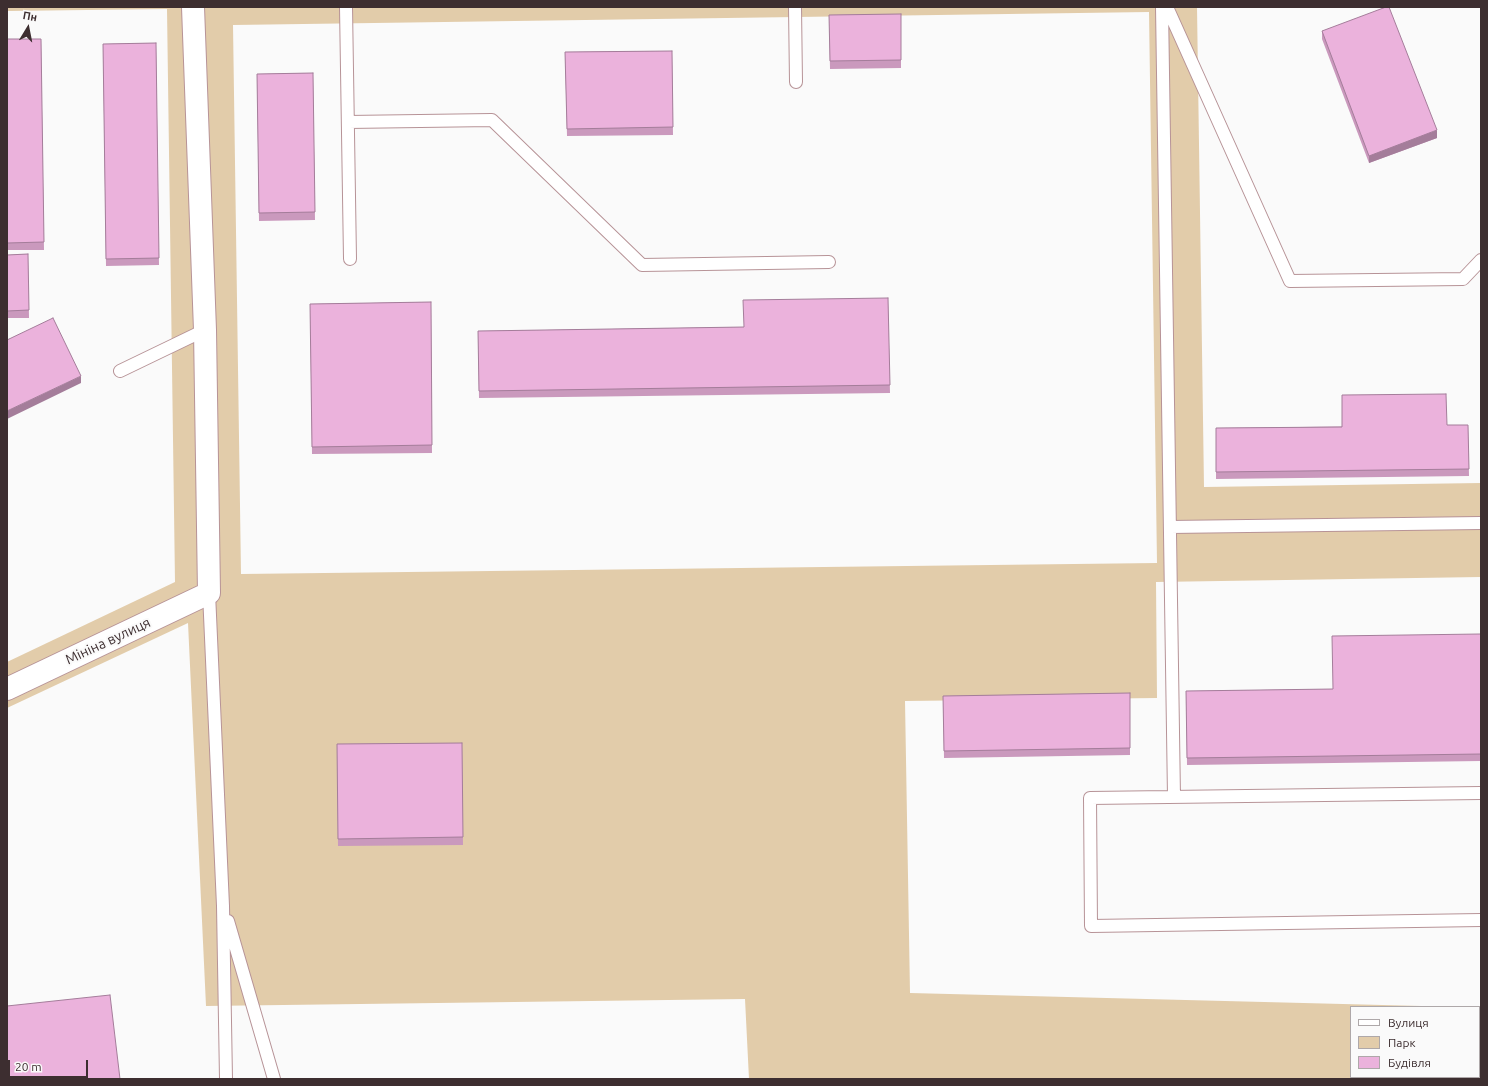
<!DOCTYPE html>
<html>
<head>
<meta charset="utf-8">
<style>
	body { margin:0 }
	#map { position:relative; width:1488px; height:1086px; overflow:hidden; background:#fafafa; font-family:Ubuntu,sans-serif }
	canvas { display:block }
	.frame { position:absolute; inset:0; border:8px solid #3d2e30; pointer-events:none }
	.legend { position:absolute; left:1350px; top:1006px; width:130px; height:72px; box-sizing:border-box; background:#fafafa; border:1px solid #aea8a9; margin:0; padding:5px 7px; list-style:none; font-size:12px; color:#3d2e30 }
	.legend li { display:flex; align-items:center; gap:8px; height:20px }
	.legend b { width:20px; border:1px solid #aea8a9 }
	.north { position:absolute; left:8px; top:8px; width:40px; height:40px; -webkit-text-stroke:3px #fafafa; paint-order:stroke; rotate:10deg; font-size:11px; font-weight:700; line-height:16px; text-align:center; color:#3d2e30 }
	.north::after { content:''; display:block; margin:auto; width:14px; height:18px; background:#3d2e30; clip-path:polygon(50% 0,100% 100%,50% 72%,0 100%) }
	.scale { position:absolute; left:8px; top:1060px; width:80px; height:18px; box-sizing:border-box; border:2px solid #3d2e30; border-top:0; padding-left:5px; font-size:12px; line-height:14px; white-space:nowrap; color:#3d2e30; -webkit-text-stroke:3px #fafafa; paint-order:stroke }
</style>
</head>
<body>
<div id="map">
<canvas width="1488" height="1086"></canvas>
<div class="frame"></div>
<ul class="legend">
<li><b style="height:5px;background:#fff"></b>Вулиця</li>
<li><b style="height:11px;background:#e2ccaa"></b>Парк</li>
<li><b style="height:11px;background:#ebb2dc"></b>Будівля</li>
</ul>
<div class="north">Пн</div>
<div class="scale">20 m</div>
</div>
<script>
const context = document.querySelector('canvas').getContext('2d');
context.lineJoin = 'round';
function fill(path, color) {
  context.fillStyle = color;
  context.fill(path, 'evenodd');
}
function poly(rows) {
  const path = new Path2D();
  for (const r of rows) {
    path.moveTo(r[0], r[1]);
    for (let i = 2; i < r.length; i += 2) path.lineTo(r[i], r[i + 1]);
  }
  return path;
}
function strokePath(path, color, width, dash) {
  context.strokeStyle = color;
  context.lineWidth = width;
  context.lineCap = dash ? 'butt' : 'round';
  context.setLineDash(dash || []);
  context.stroke(path);
}
function label(font, color, halo, rows, align = 'center') {
  context.font = font + ' Ubuntu,sans-serif';
  context.lineWidth = 4;
  context.setLineDash([]);
  context.textBaseline = 'middle';
  context.strokeStyle = halo;
  context.fillStyle = color;
  for (const [text, x, y, turn = 0] of rows) {
    context.save();
    context.translate(x, y);
    context.rotate((+turn || 0) * Math.PI / 180);
    context.textAlign = isNaN(turn) ? turn : align;
    if (halo) context.strokeText(text, 0, 0);
    context.fillText(text, 0, 0);
    context.restore();
  }
}
const green = poly([
	[7,7,1197,7,1204,487,1481,483,1481,577,1156,582,1157,698,905,701,910,993,1461,1007,1351,1007,1351,1077,1479,1077,1479,1007,1481,1007,1481,1079,749,1079,745,999,206,1006,188,623,7,708,7,662,175,582,167,9,7,11],
	[1149,12,1157,563,241,574,233,25]
]);
const service = poly([
	[346,7,350,259],
	[795,7,796,82],
	[1162,7,1174,797],
	[1167,7,1290,281,1463,279,1481,260],
	[348,122,492,120,642,265,829,262],
	[120,371,205,330],
	[1170,527,1481,523],
	[209,593,223,906,226,1079],
	[1481,793,1090,798,1091,926,1481,920],
	[228,921,274,1079]
]);
const minor = poly([
	[7,689,209,593,205,330,193,7]
]);
const wall = poly([
	[901,14,901,68,830,69,829,15],
	[1322,31,1437,138,1369,163,1322,39],
	[7,39,41,39,44,250,7,250],
	[156,43,159,265,106,266,103,44],
	[672,51,673,135,567,136,565,52],
	[313,73,315,220,259,221,257,74],
	[28,254,29,318,7,318,7,255],
	[888,298,890,393,479,398,478,331,744,327],
	[431,302,432,453,312,454,310,304],
	[1468,425,1469,476,1216,479,1216,428],
	[1481,634,1481,761,1187,765,1186,691,1333,689],
	[1130,693,1130,755,944,758,943,696],
	[462,743,463,845,338,846,337,744]
]);
const shadedWall = poly([
	[1437,130,1437,138,1369,163,1369,156],
	[81,376,81,383,7,419,7,411]
]);
const building = poly([
	[1386,7,1389,7,1437,130,1369,156,1322,31,1386,7],
	[901,14,901,60,830,61,829,15,901,14],
	[7,39,41,39,44,242,7,243,7,39],
	[156,43,159,258,106,259,103,44,156,43],
	[672,51,673,127,567,129,565,52,672,51],
	[313,73,315,212,259,213,257,74,313,73],
	[28,254,29,310,7,311,7,255,28,254],
	[888,298,890,385,479,391,478,331,744,327,743,300,888,298],
	[431,302,432,445,312,447,310,304,431,302],
	[53,318,81,376,7,411,7,340,53,318],
	[1446,394,1447,425,1468,425,1469,469,1216,472,1216,428,1342,427,1342,395,1446,394],
	[1481,634,1481,754,1187,758,1186,691,1333,689,1332,636,1481,634],
	[1130,693,1130,748,944,751,943,696,1130,693],
	[462,743,463,837,338,839,337,744,462,743],
	[110,995,120,1079,7,1079,7,1006,110,995]
]);
const streetNames = [
	["Мініна вулиця",108,641,-25]
];
fill(green, '#e2ccaa');
strokePath(service, '#b79397', 14);
strokePath(minor, '#b79397', 24);
strokePath(service, '#fff', 12);
strokePath(minor, '#fff', 22);
fill(wall, '#ca99bd');
fill(shadedWall, '#a47d9a');
fill(building, '#ebb2dc');
strokePath(building, '#a47d9a', 1);
label('14px', '#3d2e30', '#fafafa', streetNames);
</script>
</body>
</html>
